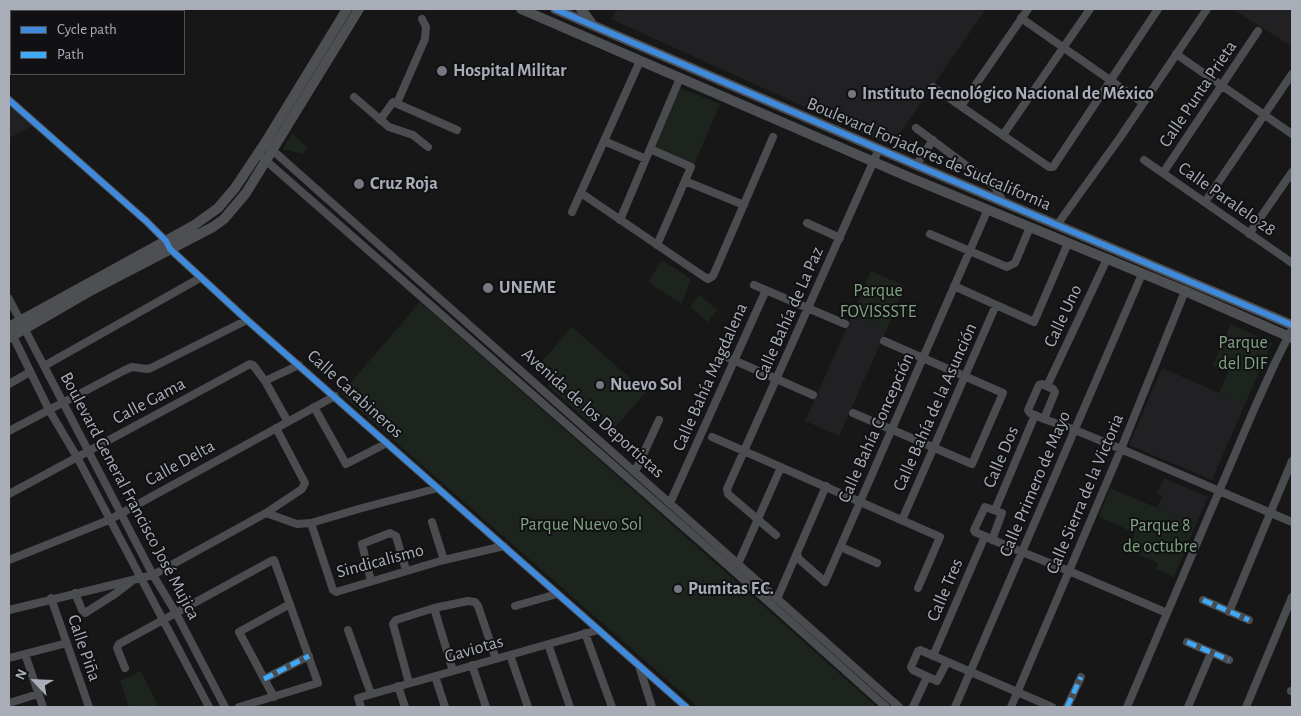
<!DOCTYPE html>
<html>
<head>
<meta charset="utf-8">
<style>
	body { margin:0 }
	#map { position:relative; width:1301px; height:716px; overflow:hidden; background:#171717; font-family:"Alegreya Sans",sans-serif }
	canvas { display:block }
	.frame { position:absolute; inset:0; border:10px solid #a8adb8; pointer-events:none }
	.legend { position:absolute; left:10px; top:10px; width:175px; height:65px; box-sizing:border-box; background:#111113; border:1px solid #4d4f55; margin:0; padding:6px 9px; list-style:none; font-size:15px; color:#a8adb8 }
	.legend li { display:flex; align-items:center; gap:10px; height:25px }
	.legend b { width:25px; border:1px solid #4d4f55 }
	.north { position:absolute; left:10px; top:656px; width:50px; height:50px; -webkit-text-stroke:4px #111113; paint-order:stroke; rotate:295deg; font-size:14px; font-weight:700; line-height:20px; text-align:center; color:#a8adb8 }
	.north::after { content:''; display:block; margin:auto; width:18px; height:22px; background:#a8adb8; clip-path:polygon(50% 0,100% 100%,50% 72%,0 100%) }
</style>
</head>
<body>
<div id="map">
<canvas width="1301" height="716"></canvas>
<div class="frame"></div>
<ul class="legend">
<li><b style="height:6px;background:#408adc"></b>Cycle path</li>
<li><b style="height:6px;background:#3fa9f5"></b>Path</li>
</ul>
<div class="north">N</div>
</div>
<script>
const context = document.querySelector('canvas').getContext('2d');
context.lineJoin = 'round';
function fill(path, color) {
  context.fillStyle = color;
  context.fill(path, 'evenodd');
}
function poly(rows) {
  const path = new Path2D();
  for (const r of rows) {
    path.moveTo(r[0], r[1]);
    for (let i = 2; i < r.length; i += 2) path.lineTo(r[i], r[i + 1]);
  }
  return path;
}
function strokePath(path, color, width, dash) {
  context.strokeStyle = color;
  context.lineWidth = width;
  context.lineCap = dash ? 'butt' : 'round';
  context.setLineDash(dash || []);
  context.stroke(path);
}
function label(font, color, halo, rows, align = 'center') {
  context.font = font + ' "Alegreya Sans",sans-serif';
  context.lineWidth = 4;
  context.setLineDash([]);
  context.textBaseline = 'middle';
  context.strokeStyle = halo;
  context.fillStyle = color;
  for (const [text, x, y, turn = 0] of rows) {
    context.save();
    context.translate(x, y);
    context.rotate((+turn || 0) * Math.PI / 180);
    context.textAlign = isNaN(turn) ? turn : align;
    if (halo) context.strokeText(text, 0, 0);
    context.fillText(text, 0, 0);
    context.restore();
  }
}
const built = poly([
	[618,9,986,9,891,146,611,19],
	[1233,9,1292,9,1292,47],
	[9,106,32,126,9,138],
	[852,316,886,331,839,436,805,421],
	[1162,368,1245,404,1212,480,1129,445],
	[1164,478,1208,497,1196,524,1157,508,1162,496,1157,493]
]);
const green = poly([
	[680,88,720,104,694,165,655,148],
	[292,133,308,148,303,154,283,149],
	[662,260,691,279,682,304,648,282],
	[871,271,905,286,886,331,852,316],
	[699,295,717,310,708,322,690,307],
	[420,302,623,481,877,707,698,707,341,394],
	[1231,324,1272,343,1245,404,1219,393,1228,372,1213,365],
	[572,327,646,392,613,430,597,416,590,423,548,386,554,378,539,365],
	[1110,488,1196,524,1174,577,1156,569,1158,563,1128,550,1135,533,1099,517],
	[141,671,159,707,129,707,120,681]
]);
const minor = poly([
	[1021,18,1143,103],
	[1176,54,1292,134],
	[933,87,1049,167,1053,167,1158,9],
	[354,97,389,127,413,135,428,147],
	[9,100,146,221,166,241,170,249,247,320,686,707],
	[397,103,425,39,426,27,422,19],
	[961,106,1028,9],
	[380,120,393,102,457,130],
	[916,128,995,187,1003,202],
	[1003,135,1090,9],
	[604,141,646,159],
	[269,147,899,707],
	[650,149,691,167,657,245],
	[263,158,726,564,886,707],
	[1144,160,1292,263],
	[916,165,933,140],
	[1163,173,1258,31],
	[685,181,744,205],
	[581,193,703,276,708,279,713,276,773,137],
	[1205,202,1292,74],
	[572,212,640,61],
	[620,220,680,78],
	[807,223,840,238],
	[1057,225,1119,139,1207,9],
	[930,234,1007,267,1015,263,1030,227],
	[1249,234,1292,172],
	[754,285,845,324],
	[954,286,1034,322,1068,243],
	[9,299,153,575,176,613,225,707],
	[11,332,49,410,77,457,209,707],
	[722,355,813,395],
	[44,366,200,278],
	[265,381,299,365],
	[9,384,30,372],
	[1047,386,1107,259],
	[314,407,346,464,387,443],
	[853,413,972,464,1003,393,884,341],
	[1044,419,1055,392,1053,389,1042,384,1039,385,1028,410,1030,413,1044,419,1075,430,1121,449,1292,522],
	[9,431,123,371,132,367,147,369,151,368,247,320],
	[712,437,940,537,918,588],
	[635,472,659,420],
	[9,494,250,364,253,365,265,381,288,422],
	[670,503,766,290],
	[995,510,1035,415],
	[266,513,302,489,305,483,276,428],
	[902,520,996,305],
	[432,522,444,560],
	[311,523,333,590,336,592,444,560,504,546],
	[776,535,728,494,727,489,879,149],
	[992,540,1002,513,985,507,974,530,975,532,1007,546,1022,552,1069,571,1167,613],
	[841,547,877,563],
	[797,554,799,559,825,582,988,209],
	[9,560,109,520,335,396],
	[738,564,781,467],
	[371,581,362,544,390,533,396,536,406,570],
	[75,593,82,610,85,613,115,594,133,580],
	[51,598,89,707],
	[777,599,826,486],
	[1203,600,1249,620],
	[515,606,557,594],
	[434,608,453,671],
	[9,610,153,575,266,513,297,524,311,523,362,508,438,488],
	[1229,612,1292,461],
	[348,630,371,694],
	[585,633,612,707],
	[1187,642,1229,660],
	[548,644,570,707],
	[25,654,43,707],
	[510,655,528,707],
	[933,656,985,536],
	[9,658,67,643],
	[947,662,937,681,913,670,911,667,918,651,920,650,1052,707],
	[472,665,486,707],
	[639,666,652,707],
	[125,668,117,648,119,644,271,561,274,560,318,683,239,707],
	[435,676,445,707],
	[264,679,309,656],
	[409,683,393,624,396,620,434,608,468,601,475,602,478,606,496,659],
	[398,686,405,707],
	[1291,691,1292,691],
	[274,697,239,632,290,604],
	[9,703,38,694],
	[361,707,358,698,598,630],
	[913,707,927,677],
	[955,707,1142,274],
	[1011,707,1121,449,1185,291],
	[1067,707,1081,677],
	[1127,707,1255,407,1275,363,1292,329],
	[1188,707,1211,653],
	[1246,707,1292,597]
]);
const major = poly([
	[521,9,911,178,1185,291,1292,338],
	[555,9,916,165,1292,325],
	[581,9,592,24],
	[9,327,193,226,218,208,235,188,265,143,347,9],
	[9,338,92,290,213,227,224,219,246,193,359,9]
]);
const quiet = poly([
	[1203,600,1249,620],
	[1187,642,1229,660],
	[264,679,309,656],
	[1067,707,1081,677]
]);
const cycleway = poly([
	[555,9,916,165,1292,325],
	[9,100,146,221,166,241,170,249,247,320,686,707]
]);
const markers = [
	[442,71,6,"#757880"],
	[852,94,5,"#757880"],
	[359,184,6,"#757880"],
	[488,288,6,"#757880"],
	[600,385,5,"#757880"],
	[678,589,5,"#757880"]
];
const poiNames = [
	["Hospital Militar",453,71],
	["Instituto Tecnológico Nacional de México",862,94],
	["Cruz Roja",370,184],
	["UNEME",499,288],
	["Nuevo Sol",610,385],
	["Pumitas F.C.",688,589]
];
const streetNames = [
	["Calle Punta Prieta",1198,94,-56],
	["Boulevard Forjadores de Sudcalifornia",929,154,23],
	["Calle Paralelo 28",1227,199,35],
	["Calle Bahía de La Paz",789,314,-66],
	["Calle Uno",1063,316,-65],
	["Calle Bahía Magdalena",710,377,-66],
	["Calle Carabineros",355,394,42],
	["Calle Gama",149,401,-28],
	["Calle Bahía de la Asunción",935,407,-66],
	["Avenida de los Deportistas",593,413,42],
	["Calle Bahía Concepción",876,428,-66],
	["Calle Dos",1001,457,-67],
	["Calle Delta",180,463,-29],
	["Calle Primero de Mayo",1035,484,-67],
	["Calle Sierra de la Victoria",1085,494,-67],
	["Boulevard General Francisco José Mujica",130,496,62],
	["Sindicalismo",380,561,-15],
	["Calle Tres",945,590,-67],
	["Calle Piña",84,648,71],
	["Gaviotas",474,649,-16]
];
const parkNames = [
	["Parque",878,291],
	["FOVISSSTE",878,312],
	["Parque",1243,343],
	["del DIF",1243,364],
	["Parque Nuevo Sol",581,525],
	["Parque 8",1160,526],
	["de octubre",1160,547]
];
fill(built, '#212123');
fill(green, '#1d241e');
strokePath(minor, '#4b4c50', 8);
strokePath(major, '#4d4f52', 10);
strokePath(quiet, '#3fa9f5', 5, [10, 5]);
strokePath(cycleway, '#408adc', 6);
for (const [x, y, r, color] of markers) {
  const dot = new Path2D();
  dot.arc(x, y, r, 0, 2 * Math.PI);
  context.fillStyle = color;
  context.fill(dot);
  strokePath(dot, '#111113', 2);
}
label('bold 18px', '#a8adb8', '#111113', poiNames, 'left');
label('18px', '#a8adb8', '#111113', streetNames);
label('18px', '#7fa381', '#111113', parkNames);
</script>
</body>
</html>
